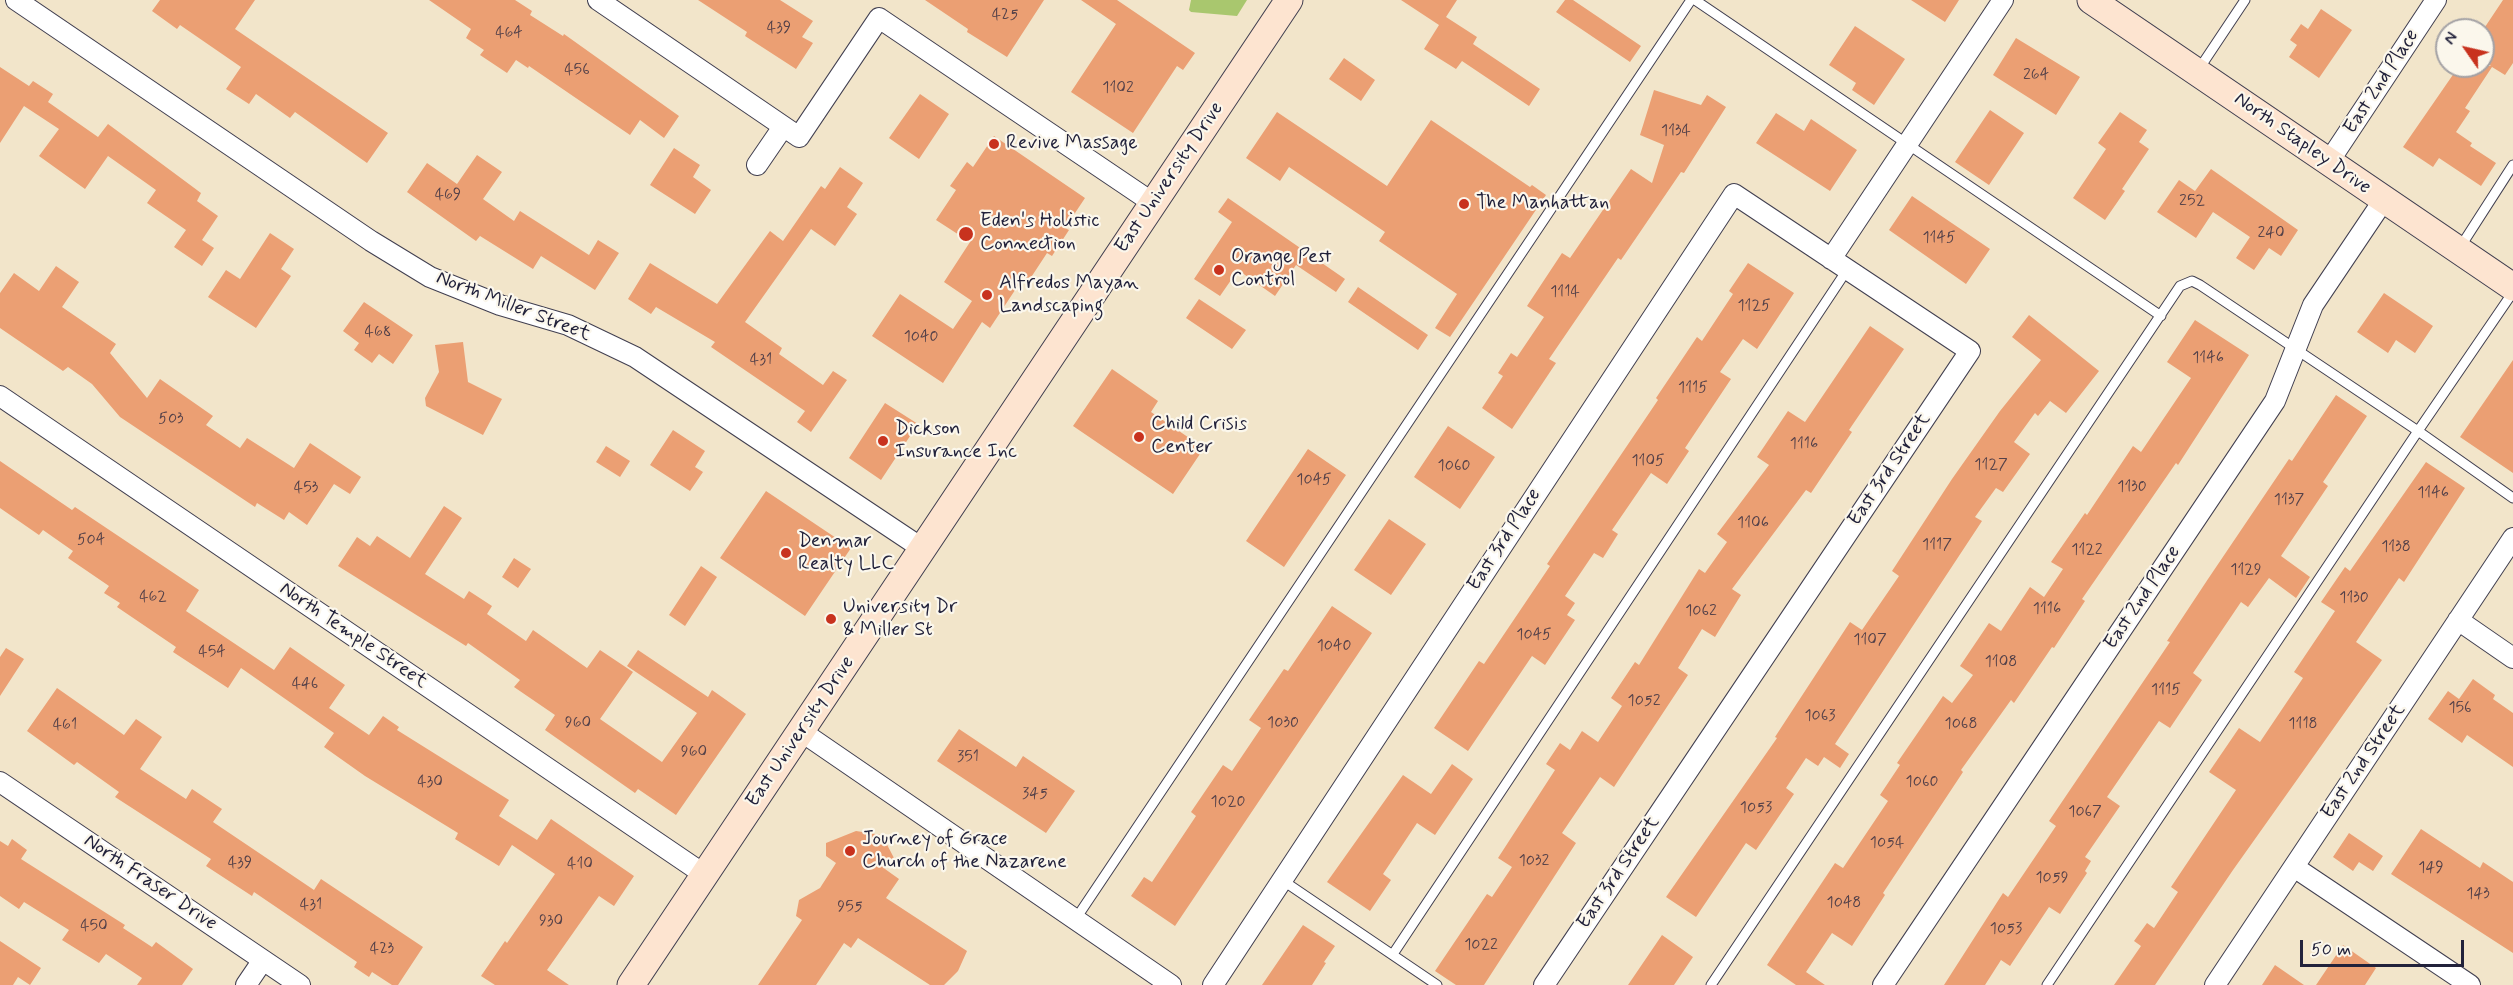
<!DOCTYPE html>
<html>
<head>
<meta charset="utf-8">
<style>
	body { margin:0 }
	#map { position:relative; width:2513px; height:985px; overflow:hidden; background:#f2e5ca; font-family:Mynerve,sans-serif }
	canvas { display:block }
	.north { position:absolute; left:2435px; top:18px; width:60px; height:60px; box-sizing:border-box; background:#fbf7ec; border:2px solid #a4a2a5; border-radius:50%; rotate:304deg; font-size:16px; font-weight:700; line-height:24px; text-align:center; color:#22223b }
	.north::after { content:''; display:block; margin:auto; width:21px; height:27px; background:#c8321e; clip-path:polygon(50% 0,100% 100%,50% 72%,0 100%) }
	.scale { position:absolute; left:2300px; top:940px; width:164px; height:27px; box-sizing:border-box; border:3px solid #22223b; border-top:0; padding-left:8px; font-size:18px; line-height:21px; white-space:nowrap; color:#22223b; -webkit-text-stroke:4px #fbf7ec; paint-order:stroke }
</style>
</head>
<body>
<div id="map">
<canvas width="2513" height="985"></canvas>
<div class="north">N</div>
<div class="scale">50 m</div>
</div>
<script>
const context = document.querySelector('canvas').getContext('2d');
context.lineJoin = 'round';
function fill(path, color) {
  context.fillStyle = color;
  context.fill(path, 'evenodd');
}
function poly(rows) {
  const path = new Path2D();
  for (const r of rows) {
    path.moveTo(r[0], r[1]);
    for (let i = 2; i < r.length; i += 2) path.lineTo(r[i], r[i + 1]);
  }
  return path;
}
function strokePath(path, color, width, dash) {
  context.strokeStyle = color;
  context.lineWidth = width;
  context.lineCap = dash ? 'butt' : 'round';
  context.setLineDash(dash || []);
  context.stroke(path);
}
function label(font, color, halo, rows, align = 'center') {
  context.font = font + ' Mynerve,sans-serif';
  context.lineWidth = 4.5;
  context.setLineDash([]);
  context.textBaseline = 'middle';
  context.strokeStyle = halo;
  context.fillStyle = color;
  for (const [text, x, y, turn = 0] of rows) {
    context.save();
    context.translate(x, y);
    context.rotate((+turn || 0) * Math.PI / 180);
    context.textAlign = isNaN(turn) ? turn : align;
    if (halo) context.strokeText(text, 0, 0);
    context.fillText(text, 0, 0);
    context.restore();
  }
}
const green = poly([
	[1191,0,1247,0,1237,16,1191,12,1189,10]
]);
const building = poly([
	[160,0,255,0,235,29,388,133,367,163,295,112,290,118,256,94,249,104,226,89,241,67,180,25,177,29,152,11],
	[429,0,515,0,532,11,530,15,563,36,564,34,679,116,664,138,640,120,630,135,529,66,528,68,516,60,507,73,480,55,484,50,466,38,471,29],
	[698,0,780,0,813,21,802,37,813,43,796,69,745,36,747,32],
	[925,0,1044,0,1007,57,967,32,968,29],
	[1081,0,1117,0,1195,53,1183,70,1177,66,1133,133,1071,92,1116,24],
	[1401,0,1457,0,1446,17,1477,37,1473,44,1540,89,1529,106,1462,61,1456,69,1424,49,1439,25],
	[1565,0,1573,0,1641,46,1630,62,1556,12],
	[1911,0,1959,0,1945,22],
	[2503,0,2513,0,2513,63,2505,75,2492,67,2465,108,2470,111,2456,132,2472,143,2470,146,2496,163,2481,186,2439,158,2433,167,2403,147,2459,66,2491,66,2483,60,2483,30],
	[2321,9,2352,30,2319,78,2289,57,2297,45,2290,40,2301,24,2308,29],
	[1855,26,1905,59,1874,105,1852,90,1856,83,1829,65],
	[2016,38,2080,77,2056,115,1993,75],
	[1344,58,1375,80,1361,101,1329,79],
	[0,67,29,86,33,81,53,94,48,102,98,137,108,124,201,193,197,201,218,216,202,240,214,248,202,266,174,247,186,230,147,203,156,190,108,156,85,189,39,156,59,129,24,106,0,143],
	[1654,90,1701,105,1707,95,1726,107,1684,173,1681,172,1621,260,1618,258,1549,359,1556,363,1512,429,1482,408,1503,376,1498,373,1511,353,1517,357,1544,317,1527,306,1562,253,1570,258,1631,169,1652,183,1664,145,1640,135],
	[920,94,949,114,919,159,889,138],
	[1990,110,2024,133,1989,185,1955,162],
	[1277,112,1387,186,1431,120,1530,187,1532,185,1546,195,1450,337,1435,328,1457,294,1379,241,1385,232,1289,167,1280,181,1246,158],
	[2120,112,2147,130,2139,142,2149,149,2122,189,2125,191,2105,220,2073,198,2106,149,2098,143],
	[1776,113,1804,131,1811,119,1857,150,1830,191,1756,143],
	[994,136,1085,198,1065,228,1069,230,1052,256,1047,253,1028,282,1023,278,990,328,982,322,943,383,872,336,900,294,953,329,972,301,944,282,970,242,936,220,956,190,950,186,967,162,973,167],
	[674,148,700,165,693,177,711,190,695,214,650,185],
	[477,155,502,172,483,199,514,221,520,211,589,255,598,240,619,253,595,290,541,256,533,269,480,236,476,241,407,192,427,163,457,184],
	[840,167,863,183,847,207,857,214,835,246,811,229,745,322,782,348,779,354,823,385,833,371,847,380,811,432,797,422,805,411,711,347,715,342,656,307,651,314,628,299,650,263,717,304,770,231,783,241,821,186,825,189],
	[2211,169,2298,230,2281,256,2269,248,2254,270,2236,258,2250,237,2213,212,2196,238,2157,212,2179,180,2195,191],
	[1912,196,1990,249,1966,284,1889,230],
	[1228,198,1345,279,1336,292,1296,265,1275,296,1238,270,1220,296,1194,279,1232,222,1218,212],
	[270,233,294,249,281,269,291,276,256,328,208,297,226,270,240,279],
	[1748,263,1794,293,1757,349,1743,339,1720,372,1731,379,1685,448,1689,451,1667,484,1651,473,1612,530,1618,534,1603,558,1594,553,1565,596,1575,603,1567,615,1575,620,1545,665,1532,656,1468,751,1434,728,1479,661,1484,664,1550,566,1547,564,1658,400,1656,398,1697,337,1702,341,1733,294,1729,291],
	[56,266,79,282,62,307,116,344,110,353,147,398,160,379,213,416,206,425,240,448,247,438,294,468,310,443,361,477,350,494,334,484,307,525,289,512,284,520,257,503,255,507,120,417,92,384,68,367,63,371,0,328,0,293,14,273,39,291],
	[1358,287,1428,335,1418,350,1348,302],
	[2384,293,2433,326,2415,353,2396,340,2388,353,2357,332],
	[1199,299,1246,330,1232,349,1186,318],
	[364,302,413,335,393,364,379,354,372,363,354,350,359,343,343,331],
	[2029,315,2099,371,2066,413,2050,401,2038,416,2035,413,2014,442,2030,454,2003,492,1996,488,1975,517,1982,521,1835,744,1849,754,1840,768,1824,757,1818,766,1806,758,1786,788,1794,794,1756,850,1746,843,1696,917,1666,897,1777,738,1775,737,1850,622,1862,630,1899,576,1892,571,1952,479,2000,411,2041,360,2012,337],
	[2195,320,2249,355,2178,465,2176,463,2082,599,2085,601,2054,648,2052,647,2014,703,2011,700,1961,770,1963,772,1883,893,1885,895,1852,946,1832,933,1806,972,1825,985,1796,985,1767,965,1835,863,1843,868,1888,801,1880,795,1900,765,1897,763,1943,696,1952,703,1973,675,1960,666,1989,623,2001,631,2030,587,2044,597,2063,569,2051,562,2085,513,2087,515,2133,446,2141,452,2191,378,2167,362],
	[1870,326,1904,349,1849,430,1852,432,1811,493,1806,490,1732,589,1741,595,1715,637,1702,629,1678,668,1688,675,1614,787,1600,777,1562,833,1576,843,1484,985,1456,985,1435,971,1487,894,1492,897,1512,867,1498,858,1555,770,1546,764,1560,743,1570,750,1582,731,1598,742,1622,706,1611,698,1635,662,1639,665,1699,569,1705,573,1727,542,1717,534,1769,465,1757,457,1788,411,1805,422],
	[463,342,468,382,502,399,483,435,426,406,425,398,439,372,435,345],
	[2513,360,2513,473,2460,437],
	[1112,369,1158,401,1151,412,1204,448,1173,494,1073,426],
	[2336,395,2367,416,2323,482,2328,486,2281,556,2310,577,2296,598,2269,578,2248,607,2241,602,2193,673,2202,680,2170,728,2159,721,2107,797,2120,806,2085,857,2091,861,2085,871,2087,873,2060,914,2049,907,2010,966,2001,960,1985,985,1944,985,2003,893,2008,897,2056,826,2049,821,2170,642,2167,641,2208,579,2289,459,2292,461],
	[885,403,918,424,881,480,849,458],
	[1448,426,1495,457,1460,509,1414,477],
	[673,430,705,451,695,467,703,472,690,491,650,465],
	[606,446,630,461,620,477,596,462],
	[1308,449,1346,475,1284,567,1246,541],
	[0,461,72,510,75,507,199,590,186,611,274,670,290,647,345,685,329,708,369,735,383,716,399,727,397,730,509,800,499,816,537,840,551,819,634,876,614,906,599,896,547,970,569,985,495,985,481,976,505,941,507,943,555,874,512,845,499,866,455,839,458,833,365,776,324,747,334,733,241,668,228,688,173,652,176,647,117,607,120,603,104,593,109,586,68,558,73,551,43,530,39,535,0,508],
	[2426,462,2465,488,2404,582,2399,578,2356,642,2382,660,2233,870,2155,985,2114,985,2141,946,2134,941,2147,923,2154,928,2178,892,2171,887,2236,790,2209,772,2239,728,2260,742,2303,678,2294,672,2335,611,2321,602,2345,567,2350,571],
	[766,491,851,548,805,616,720,558],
	[444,506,462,518,425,574,464,599,469,591,492,606,487,614,526,641,533,630,587,668,600,650,633,672,600,719,662,762,697,713,627,666,638,650,708,697,712,690,746,714,676,815,638,789,635,793,545,730,555,715,514,687,520,680,468,643,466,646,338,566,357,537,370,546,377,536,410,558],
	[1389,519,1426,544,1391,595,1354,570],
	[514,558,531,569,518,588,502,577],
	[701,566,717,577,685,626,669,615],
	[1332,606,1372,633,1175,926,1131,896,1144,877,1152,882,1196,816,1191,812,1223,765,1232,771,1261,728,1249,720,1284,669,1288,671],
	[6,648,24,659,0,696,0,657],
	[2473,679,2495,695,2493,699,2513,713,2513,767,2467,735,2462,743,2428,719,2448,691,2459,699],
	[57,688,124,735,136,719,162,737,140,769,186,799,192,789,222,809,213,822,314,890,321,879,423,947,398,985,392,985,372,972,369,977,354,967,357,962,254,892,252,896,206,866,211,859,115,797,119,792,77,762,74,765,27,731],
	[959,729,1016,767,1023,756,1075,791,1046,833,937,761],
	[1452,764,1473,779,1435,835,1417,823,1383,874,1391,880,1370,911,1327,882,1403,775,1431,794],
	[2421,829,2480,868,2483,862,2513,882,2513,953,2391,874],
	[856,831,882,835,894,858,885,869,899,879,886,898,967,951,958,971,944,985,930,985,858,938,851,948,844,943,816,985,758,985,802,920,796,916,799,900,820,888,836,863,826,856,826,843],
	[2349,833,2383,856,2373,871,2359,862,2353,871,2333,857],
	[12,839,27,850,21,859,125,925,123,928,152,947,156,942,193,969,182,985,137,985,142,978,106,954,99,963,62,940,69,930,24,902,19,909,0,896,0,841,8,846],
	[1303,925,1335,946,1324,962,1326,963,1312,985,1262,985],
	[1662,935,1693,957,1674,985,1628,985],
	[0,941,41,968,30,985,18,977,13,985,0,985],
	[2343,945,2376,968,2365,985,2316,985],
	[2275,965,2304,985,2262,985]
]);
const service = poly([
	[1695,0,2161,316],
	[2199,69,2245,0],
	[2459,249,2513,165],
	[1282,880,1437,985],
	[1075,920,1691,0],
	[1393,954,1847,270],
	[1711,985,2180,286,2192,281,2200,285,2418,431,2513,292],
	[2047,985,2418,431,2513,498]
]);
const minor = poly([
	[16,0,371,241,430,277,500,305,568,325,635,357,923,549],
	[598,0,799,137,879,18,1153,203],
	[2328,163,2436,0],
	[757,165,783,127],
	[1831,259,2003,0],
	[0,396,705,875],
	[2458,620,2513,658],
	[802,732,1171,985],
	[0,782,300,985],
	[2294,867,2470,985],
	[246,985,263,960],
	[1213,985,1734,194,1970,351,1544,985],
	[1883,985,2275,401,2313,305,2383,201],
	[2215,985,2513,538]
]);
const secondary = poly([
	[2091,0,2513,287],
	[631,985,1289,0]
]);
const markers = [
	[994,144,6,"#c8321e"],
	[1464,204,6,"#c8321e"],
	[966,234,8,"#c8321e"],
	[1219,270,6,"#c8321e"],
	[987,295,6,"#c8321e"],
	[1139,437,6,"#c8321e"],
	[883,441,6,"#c8321e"],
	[786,553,6,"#c8321e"],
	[831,619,6,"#c8321e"],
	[850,851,6,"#c8321e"]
];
const numberNames = [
	["425",1005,16],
	["439",779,29],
	["464",509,34],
	["456",577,71],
	["264",2036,76],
	["1102",1118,89],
	["1134",1676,132],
	["469",448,196],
	["252",2192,202],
	["240",2271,234],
	["1145",1939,239],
	["1114",1565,293],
	["1125",1754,307],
	["468",378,333],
	["1040",921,338],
	["1146",2208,359],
	["431",761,361],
	["1115",1693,389],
	["503",171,420],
	["1116",1804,445],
	["1105",1648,462],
	["1127",1991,466],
	["1060",1454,467],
	["1045",1314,481],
	["1130",2132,488],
	["453",306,489],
	["1146",2433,494],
	["1137",2289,501],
	["1106",1753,524],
	["504",91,541],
	["1117",1937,546],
	["1138",2396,548],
	["1122",2087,551],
	["1129",2246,571],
	["462",153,598],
	["1130",2354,599],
	["1116",2047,610],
	["1062",1701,612],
	["1045",1534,636],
	["1107",1870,641],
	["1040",1334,647],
	["454",212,653],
	["1108",2001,663],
	["446",305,685],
	["1115",2166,691],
	["1052",1644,702],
	["156",2460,709],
	["1063",1820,717],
	["960",578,724],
	["1030",1283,724],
	["1068",1961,725],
	["1118",2303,725],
	["461",65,726],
	["960",694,753],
	["351",968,758],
	["430",430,783],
	["1060",1922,783],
	["345",1035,795],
	["1020",1228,803],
	["1053",1756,809],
	["1067",2085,813],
	["1054",1887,844],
	["1032",1534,862],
	["439",240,864],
	["410",580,865],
	["149",2431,869],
	["1059",2052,879],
	["143",2478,895],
	["1048",1844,904],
	["431",311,906],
	["955",850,908],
	["930",551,922],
	["450",94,927],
	["1053",2006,930],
	["1022",1481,946],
	["423",382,950]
];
const streetNames = [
	["East 2nd Place",2382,82,-57],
	["North Stapley Drive",2302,144,35],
	["East University Drive",1170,178,-56],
	["North Miller Street",513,307,21],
	["East 3rd Street",1890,470,-56],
	["East 3rd Place",1505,540,-57],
	["East 2nd Place",2143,598,-56],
	["North Temple Street",353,636,34],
	["East University Drive",801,732,-56],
	["East 2nd Street",2364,762,-56],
	["East 3rd Street",1619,873,-56],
	["North Fraser Drive",150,883,34]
];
const poiNames = [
	["Revive Massage",1006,144],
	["The Manhattan",1476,204],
	["Eden's Holistic",980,222],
	["Connection",980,245],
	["Orange Pest",1231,258],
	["Control",1231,281],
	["Alfredos Mayan",999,284],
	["Landscaping",999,307],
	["Child Crisis",1151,425],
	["Center",1151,448],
	["Dickson",895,430],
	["Insurance Inc",895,453],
	["Denmar",798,542],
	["Realty LLC",798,565],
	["University Dr",843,608],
	["& Miller St",843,631],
	["Journey of Grace",862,840],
	["Church of the Nazarene",862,863]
];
fill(green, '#a9c76e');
fill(building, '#eb9f73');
strokePath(service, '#413f50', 11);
strokePath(minor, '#413f50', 22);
strokePath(secondary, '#413f50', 29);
strokePath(service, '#fff', 9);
strokePath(minor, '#fff', 20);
strokePath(secondary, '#fde4d0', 27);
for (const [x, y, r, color] of markers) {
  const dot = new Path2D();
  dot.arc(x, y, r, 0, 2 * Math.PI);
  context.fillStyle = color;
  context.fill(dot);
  strokePath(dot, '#fbf7ec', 2);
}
label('16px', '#544149', null, numberNames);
label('20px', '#22223b', '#fbf7ec', streetNames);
label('20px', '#22223b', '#fbf7ec', poiNames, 'left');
</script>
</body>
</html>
